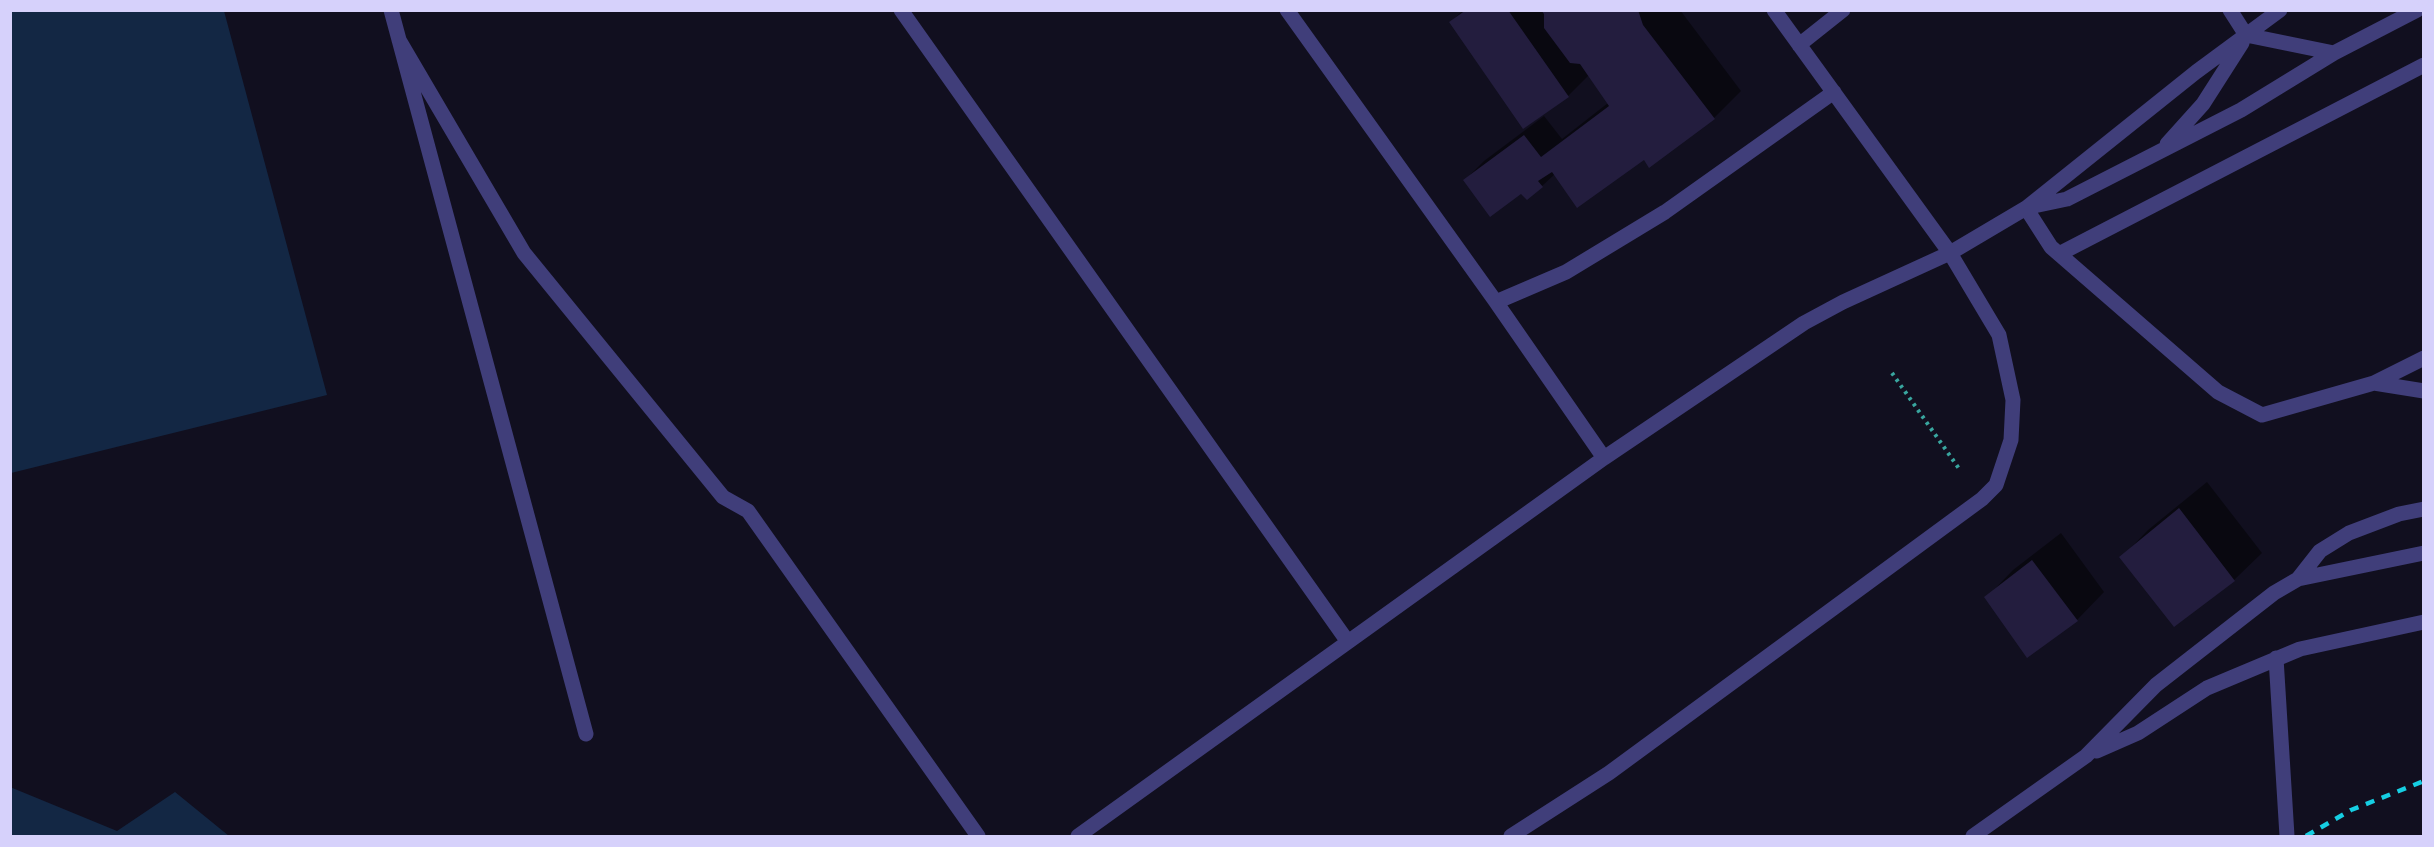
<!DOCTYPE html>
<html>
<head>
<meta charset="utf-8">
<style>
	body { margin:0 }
	#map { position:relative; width:2434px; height:847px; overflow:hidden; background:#110f1f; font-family:Overpass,sans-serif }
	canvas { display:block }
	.frame { position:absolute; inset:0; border:12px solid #d6d1fb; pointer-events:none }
</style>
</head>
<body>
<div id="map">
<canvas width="2434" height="847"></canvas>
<div class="frame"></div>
</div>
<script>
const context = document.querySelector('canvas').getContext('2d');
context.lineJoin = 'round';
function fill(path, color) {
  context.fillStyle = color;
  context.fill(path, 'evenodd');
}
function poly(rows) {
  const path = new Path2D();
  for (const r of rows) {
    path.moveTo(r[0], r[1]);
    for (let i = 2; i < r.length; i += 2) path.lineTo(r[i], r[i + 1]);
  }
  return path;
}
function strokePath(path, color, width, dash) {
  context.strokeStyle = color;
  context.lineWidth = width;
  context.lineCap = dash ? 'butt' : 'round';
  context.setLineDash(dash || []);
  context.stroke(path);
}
const water = poly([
	[10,11,224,11,327,395,11,473],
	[10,787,117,831,175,792,229,836,11,836]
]);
const shadow = poly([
	[1463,10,1680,10,1741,91,1714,118,1645,158,1555,174,1542,186,1522,192,1465,180,1484,161,1544,116,1562,139,1608,103,1589,75,1568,96,1451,22],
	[2207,482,2262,553,2234,580,2121,558,2148,530],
	[2061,533,2104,592,2077,620,1986,598,2013,570]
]);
const building = poly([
	[1466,10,1508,10,1569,97,1523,129,1449,22],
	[1541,10,1638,10,1643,25,1715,119,1649,168,1644,160,1577,208,1552,172,1538,181,1543,187,1527,200,1521,194,1490,217,1463,180,1524,135,1541,157,1609,106,1580,64,1570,63,1544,28,1544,14],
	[2179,508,2235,581,2174,627,2119,557],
	[2032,560,2078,621,2027,658,1984,597]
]);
const path = poly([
	[1892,373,1960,470]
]);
const lane = poly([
	[391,10,586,734],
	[901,10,1348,642],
	[1287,10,1496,302],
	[2230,10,2246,35,2334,53],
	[399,40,524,253,723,497,748,511,978,836],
	[1799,45,1843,10],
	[2167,144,2203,104,2242,43],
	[2029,207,2067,199,2241,110,2334,53,2417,10],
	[2026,208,2051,247,2218,392,2262,415,2374,383,2424,358],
	[2059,254,2424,65],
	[2374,383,2424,391],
	[1604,458,1496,302,1566,272,1665,212,1834,92],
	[2298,579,2320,551,2349,533,2399,514,2424,509],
	[2276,658,2287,836],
	[2097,751,2138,733,2207,688,2300,649,2424,622],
	[1078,836,1604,458,1804,323,1843,302,1950,253,2026,208,2196,72,2280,10],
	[1511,836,1609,773,1982,499,1996,485,2011,440,2013,400,1999,335,1950,253,1774,10],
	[1973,836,2086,756,2156,685,2274,593,2298,579,2424,553]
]);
const rail = poly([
	[2306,836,2351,810,2424,781]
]);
fill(water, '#132744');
fill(shadow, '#0007');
fill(building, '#231d3e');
strokePath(path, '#39a69f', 4, [3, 4.5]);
strokePath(lane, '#403e7a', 15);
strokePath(rail, '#16cee2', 4.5, [9, 8]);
</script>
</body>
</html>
